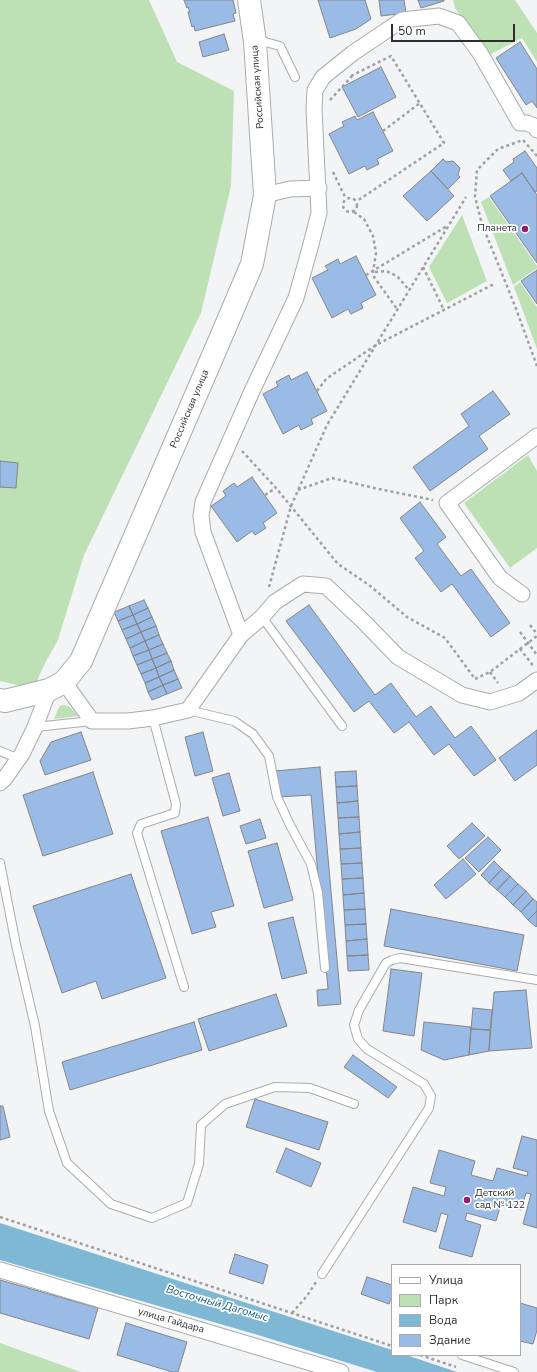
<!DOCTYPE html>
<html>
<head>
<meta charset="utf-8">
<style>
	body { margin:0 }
	#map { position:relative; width:537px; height:1372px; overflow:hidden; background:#f2f4f6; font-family:"Nunito Sans",sans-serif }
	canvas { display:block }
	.legend { position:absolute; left:391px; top:1264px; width:130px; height:92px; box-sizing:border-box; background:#fff; border:1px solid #ababac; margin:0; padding:5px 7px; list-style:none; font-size:12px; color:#2e2e2f }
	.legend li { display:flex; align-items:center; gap:8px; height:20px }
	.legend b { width:20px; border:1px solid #ababac }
	.scale { position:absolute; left:391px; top:24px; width:124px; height:18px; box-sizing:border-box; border:2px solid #2e2e2f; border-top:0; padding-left:5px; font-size:12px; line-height:14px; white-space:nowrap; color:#2e2e2f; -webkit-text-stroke:3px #fff; paint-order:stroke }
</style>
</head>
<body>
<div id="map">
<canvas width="537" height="1372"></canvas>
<ul class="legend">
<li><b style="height:5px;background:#fff"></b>Улица</li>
<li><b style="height:11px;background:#bde1b5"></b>Парк</li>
<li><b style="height:11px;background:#7fb8d4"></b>Вода</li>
<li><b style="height:11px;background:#9abbe5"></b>Здание</li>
</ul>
<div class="scale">50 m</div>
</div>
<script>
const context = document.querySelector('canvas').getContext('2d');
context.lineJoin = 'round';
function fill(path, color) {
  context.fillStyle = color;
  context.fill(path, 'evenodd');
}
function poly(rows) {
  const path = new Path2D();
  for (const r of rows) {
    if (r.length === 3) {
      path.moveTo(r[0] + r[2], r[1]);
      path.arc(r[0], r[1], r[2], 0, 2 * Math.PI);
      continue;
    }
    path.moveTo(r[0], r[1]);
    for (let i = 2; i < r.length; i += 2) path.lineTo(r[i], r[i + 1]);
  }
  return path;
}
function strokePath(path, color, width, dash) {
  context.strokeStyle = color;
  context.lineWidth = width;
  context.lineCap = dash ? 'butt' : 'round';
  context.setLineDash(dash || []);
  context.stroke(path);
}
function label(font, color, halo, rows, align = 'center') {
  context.font = font + ' "Nunito Sans",sans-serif';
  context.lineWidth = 3.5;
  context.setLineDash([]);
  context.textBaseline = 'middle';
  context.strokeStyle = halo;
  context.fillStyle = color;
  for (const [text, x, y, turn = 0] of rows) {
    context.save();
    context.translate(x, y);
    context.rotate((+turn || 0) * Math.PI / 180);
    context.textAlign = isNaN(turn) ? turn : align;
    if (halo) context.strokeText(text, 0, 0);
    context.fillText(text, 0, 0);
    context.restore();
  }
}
const green = poly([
	[0,0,149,0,177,62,234,91,231,186,201,313,84,555,58,640,45,663,36,683,21,686,0,681],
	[453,0,515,0,537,33,537,62,522,38,487,56,455,8],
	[489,197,537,266,537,268,513,285,481,202],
	[462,215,487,281,447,303,429,267],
	[520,282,537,307,537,349,514,287],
	[528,455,537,471,537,548,510,568,464,503],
	[62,705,69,706,78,716,54,719,59,707],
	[0,1343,81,1372,0,1372]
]);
const water = poly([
	[0,1223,392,1350,392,1355,406,1355,457,1372,377,1372,258,1335,0,1260]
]);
const building = poly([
	[184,0,233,0,236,13,233,14,235,21,195,31,194,26,192,27,188,12,190,12,188,7,187,8,184,0],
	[318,0,365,0,371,19,356,29,330,38,318,0],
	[379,0,404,0,406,13,381,16,379,0],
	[418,0,444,0,444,1,421,8,418,0],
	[224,34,229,50,203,57,199,42,224,34],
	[520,42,537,69,537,108,532,101,526,105,496,58,520,42],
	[381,67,396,97,358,117,342,87,381,67],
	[373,112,393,151,377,159,379,164,367,170,365,166,349,174,329,134,344,126,342,122,355,116,357,120,373,112],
	[525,151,537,168,537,191,535,192,522,173,511,181,503,170,514,162,513,159,525,151],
	[443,159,446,162,453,161,460,168,458,175,460,177,448,189,431,171,443,159],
	[431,171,454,196,427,221,403,196,431,171],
	[522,173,537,195,537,263,490,196,522,173],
	[356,256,376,295,361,303,363,308,351,314,348,309,332,318,312,278,328,270,325,266,338,259,340,264,356,256],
	[537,270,537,304,521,281,537,270],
	[307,372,327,411,311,419,313,424,301,430,299,425,283,434,263,394,278,386,276,382,289,375,291,380,307,372],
	[493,391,510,414,479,436,488,449,430,491,413,467,469,426,461,414,493,391],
	[0,461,18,463,16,488,0,487,0,461],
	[252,477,277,513,263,523,266,528,255,535,252,531,237,542,211,506,226,496,223,491,234,483,237,487,252,477],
	[420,502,446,537,437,544,461,576,471,569,510,623,491,637,452,584,441,592,415,558,424,551,400,518,420,502],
	[144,600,148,608,133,615,129,606,144,600],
	[309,605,375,695,391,683,416,717,431,706,455,738,471,726,496,760,474,776,449,744,434,755,409,722,394,733,369,701,354,712,286,621,309,605],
	[129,606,133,615,118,621,114,612,129,606],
	[148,608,152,617,137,624,133,615,148,608],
	[133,615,137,624,122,630,118,621,133,615],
	[152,617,156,626,141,632,137,624,152,617],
	[137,624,141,632,126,639,122,630,137,624],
	[156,626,159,635,145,641,141,632,156,626],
	[141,632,145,641,130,648,126,639,141,632],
	[159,635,163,644,149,650,145,641,159,635],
	[145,641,149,650,133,656,130,648,145,641],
	[163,644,167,653,152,659,149,650,163,644],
	[149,650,152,659,137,665,133,656,149,650],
	[167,653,171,661,156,668,152,659,167,653],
	[152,659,156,668,141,674,137,665,152,659],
	[171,661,174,670,159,677,156,668,171,661],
	[156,668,159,677,145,683,141,674,156,668],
	[174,670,178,679,163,685,159,677,174,670],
	[159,677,163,685,148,692,145,683,159,677],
	[178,679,182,688,167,694,163,685,178,679],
	[163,685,167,694,152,700,148,692,163,685],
	[537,730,537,765,515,781,499,758,537,730],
	[81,732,91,760,45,775,40,761,51,742,81,732],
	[203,732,213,771,195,776,185,737,203,732],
	[320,767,341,1004,318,1006,317,990,328,989,311,795,278,797,275,771,320,767],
	[356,771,357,786,336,787,335,772,356,771],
	[93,772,113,834,43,856,23,795,93,772],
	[229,773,240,811,223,816,212,778,229,773],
	[357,786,358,801,337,803,336,787,357,786],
	[358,801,359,817,338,818,337,803,358,801],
	[208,817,234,906,211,912,216,927,192,934,161,831,208,817],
	[359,817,360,832,339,834,338,818,359,817],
	[260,819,266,838,246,844,240,826,260,819],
	[472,823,485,836,459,859,447,846,472,823],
	[360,832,361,848,340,849,339,834,360,832],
	[488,837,501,850,479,872,465,858,488,837],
	[277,843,293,900,264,908,248,851,277,843],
	[361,848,362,863,341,864,340,849,361,848],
	[463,859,476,874,446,899,434,885,463,859],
	[494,861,502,869,489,883,481,875,494,861],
	[362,863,363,878,342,879,341,864,362,863],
	[502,869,510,876,497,890,489,883,502,869],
	[131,874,166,978,102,999,96,981,62,993,33,906,131,874],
	[510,876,518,884,505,897,497,890,510,876],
	[363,878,364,893,343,895,342,879,363,878],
	[518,884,526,891,513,905,505,897,518,884],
	[526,891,533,899,521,912,513,905,526,891],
	[364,893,365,909,344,910,343,895,364,893],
	[533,899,537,902,537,911,528,920,521,912,533,899],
	[365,909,366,924,345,925,344,910,365,909],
	[391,909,524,935,517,971,384,946,391,909],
	[537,911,537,926,536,927,528,920,537,911],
	[293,917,307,973,282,979,268,923,293,917],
	[366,924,367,939,346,941,345,925,366,924],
	[367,939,368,955,347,956,346,941,367,939],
	[368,955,369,970,348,971,347,956,368,955],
	[391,969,422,973,414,1036,383,1031,391,969],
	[526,990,532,1048,489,1051,494,992,526,990],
	[276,994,287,1026,209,1051,198,1019,276,994],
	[473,1008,492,1010,490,1030,471,1029,473,1008],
	[194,1022,202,1050,70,1090,62,1062,194,1022],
	[424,1022,471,1027,469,1055,444,1060,421,1050,424,1022],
	[471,1029,490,1030,489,1051,469,1055,471,1029],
	[353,1055,397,1087,388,1098,344,1067,353,1055],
	[255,1099,328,1122,319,1150,246,1127,255,1099],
	[0,1106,3,1106,10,1137,0,1140,0,1106],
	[522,1136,537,1140,537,1228,523,1224,531,1194,526,1193,521,1210,501,1204,496,1221,467,1213,465,1220,481,1225,472,1257,439,1248,448,1215,441,1213,436,1232,403,1222,413,1187,444,1196,446,1187,430,1183,439,1150,475,1161,471,1175,493,1181,497,1168,527,1176,528,1172,513,1168,522,1136],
	[286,1148,321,1163,311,1187,276,1172,286,1148],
	[235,1254,268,1265,263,1284,229,1273,235,1254],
	[367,1277,392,1285,392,1296,389,1304,361,1294,367,1277],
	[0,1280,98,1308,89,1339,0,1313,0,1280],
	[520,1303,537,1308,537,1330,533,1344,520,1341,520,1303],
	[126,1323,187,1342,178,1372,172,1372,117,1355,126,1323]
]);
const path = poly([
	[351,76,391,56,444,143,357,201],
	[330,100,352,76],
	[383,131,420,103],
	[537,156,523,140,498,149,477,170,475,197,482,224,515,306,537,366],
	[333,172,346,199],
	[350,205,7],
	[354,212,364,219,373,236,376,253,373,272,374,277,397,309],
	[423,267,444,310],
	[375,272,386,271,397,276,409,290],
	[366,275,447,226],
	[317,391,326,379,376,345,494,284],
	[242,451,276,488,338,564,369,585,407,617,445,638,475,679],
	[298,490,332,478,374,488,433,500],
	[265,495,276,488],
	[269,587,291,506,327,425,466,197],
	[530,625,537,634],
	[520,632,537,655],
	[520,649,537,636],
	[490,672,498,683],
	[475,679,490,672,520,649,532,664,531,665],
	[0,1217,392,1346],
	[292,1313,307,1296,316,1282],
	[420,1355,456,1367]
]);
const service = poly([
	[256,42,265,42,280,46,295,77],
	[262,617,342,726],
	[188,710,234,721,253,734,269,756,277,797,290,825,311,864,318,893,325,968],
	[153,718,176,804,175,813,141,824,137,833,184,987],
	[35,727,92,721],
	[0,751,19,759],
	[0,863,16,945,35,1026,49,1111,67,1163,111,1204,152,1218,187,1203,199,1164,201,1125,225,1104,275,1087,310,1088,354,1104],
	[322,1274,429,1108,431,1096,424,1084,367,1049,358,1039,354,1025,359,1010,386,963,392,960,400,958,537,980],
	[462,1355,514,1372]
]);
const minor = poly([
	[265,195,290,189,319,188],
	[522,594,500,578,447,503,537,436],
	[241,635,262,617,275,602,303,584,326,586,363,621,398,657,462,695,490,702,519,693,537,680],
	[64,682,92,721,128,721,153,718,188,710,241,635,203,532,201,516,203,502,252,391,296,298,310,248,319,213,314,109,315,90,323,77,353,53,402,20,439,16,458,23,480,53,520,123,527,123,534,126,537,130],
	[0,783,5,778,22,754,35,727,49,690],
	[0,1270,341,1372]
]);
const secondary = poly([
	[0,700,5,701,49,690,64,682,81,661,224,330,252,264,265,195,255,42,249,0]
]);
const markers = [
	[525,229,4,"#971a73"],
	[467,1200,4,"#971a73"]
];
const streetNames = [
	["Российская улица",258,87,-94],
	["Российская улица",190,409,-67],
	["улица Гайдара",171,1321,16]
];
const poiNames = [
	["Планета",517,229],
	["Детский",475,1194,"left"],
	["сад № 122",475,1206,"left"]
];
const waterNames = [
	["Восточный Дагомыс",217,1304,16]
];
fill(green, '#bde1b5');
fill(water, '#7fb8d4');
fill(building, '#9abbe5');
strokePath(building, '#848587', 1);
strokePath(service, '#aaabad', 10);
strokePath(minor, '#aaabad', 17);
strokePath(secondary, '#aaabad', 24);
strokePath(path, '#9ea0a1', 2.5, [3, 3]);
strokePath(service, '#fff', 8);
strokePath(minor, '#fff', 15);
strokePath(secondary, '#fff', 22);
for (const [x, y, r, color] of markers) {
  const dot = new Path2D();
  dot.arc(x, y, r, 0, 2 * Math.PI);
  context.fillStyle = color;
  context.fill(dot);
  strokePath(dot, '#fff', 1.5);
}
label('10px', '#2e2e2f', '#fff', streetNames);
label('10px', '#2e2e2f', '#fff', poiNames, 'right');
label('italic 11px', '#105a76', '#fff', waterNames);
</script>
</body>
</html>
